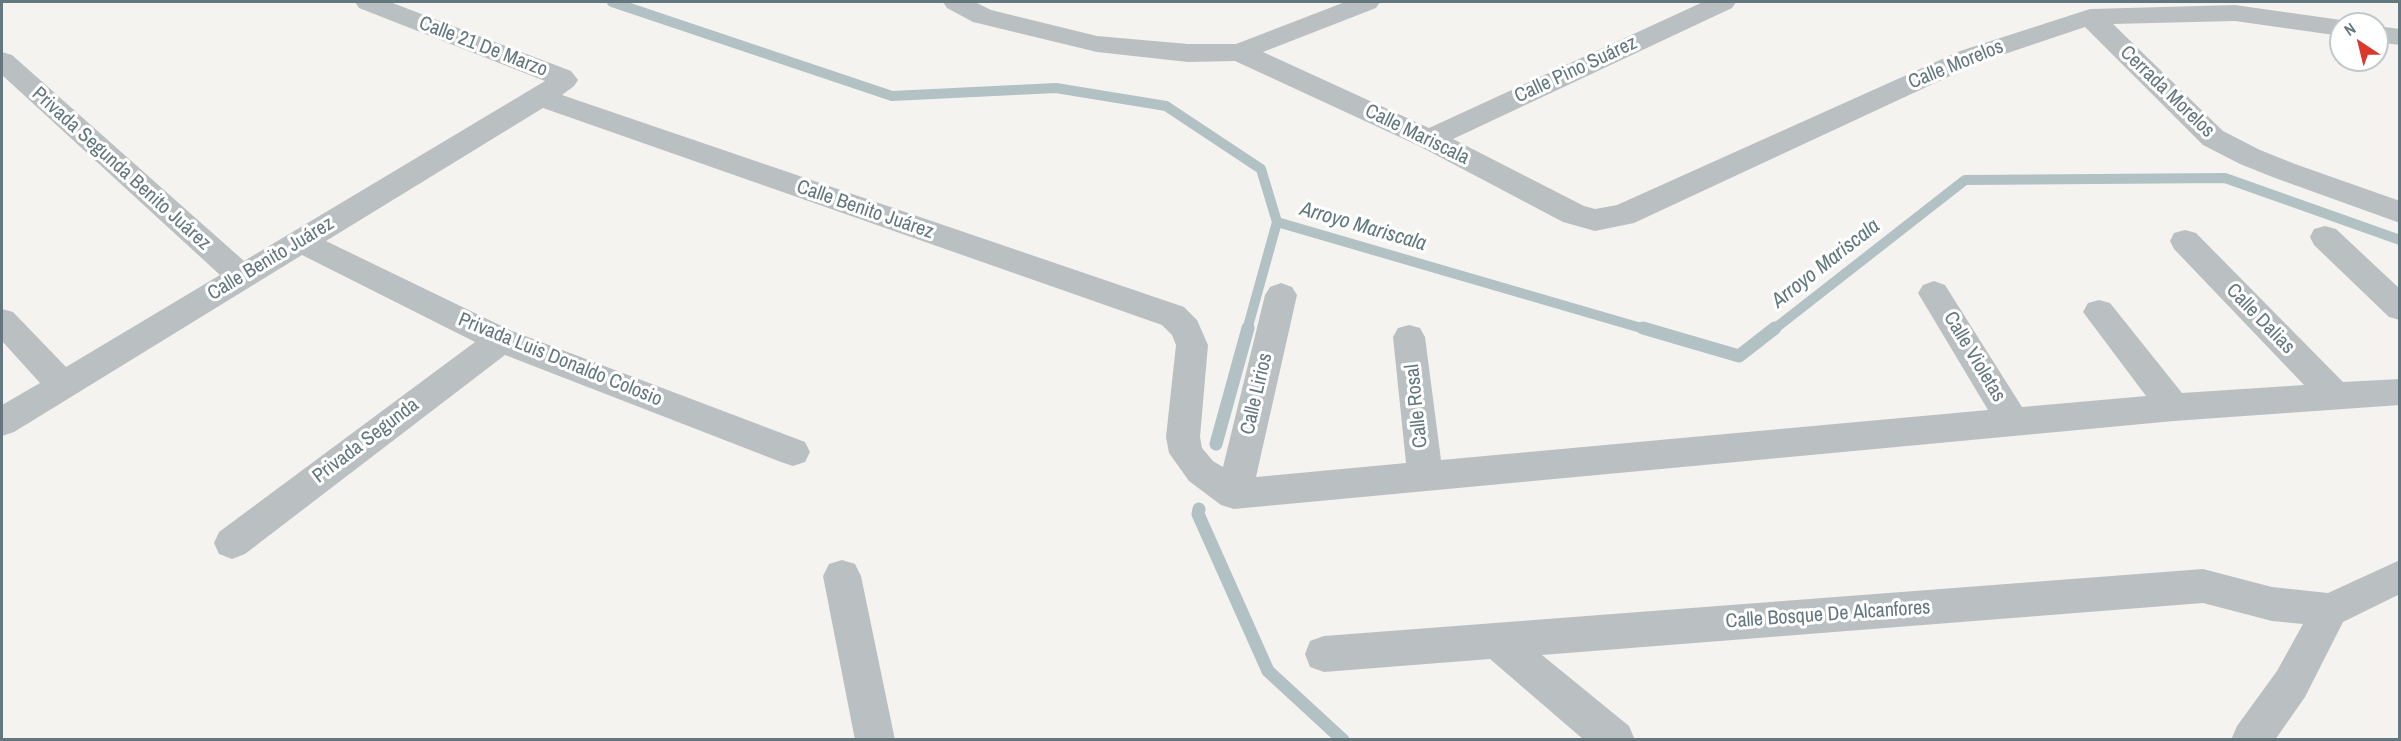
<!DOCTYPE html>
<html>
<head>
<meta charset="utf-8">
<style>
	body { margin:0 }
	#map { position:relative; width:2401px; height:741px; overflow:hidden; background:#f4f3f0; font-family:"Archivo Narrow",sans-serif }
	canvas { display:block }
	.frame { position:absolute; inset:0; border:3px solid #64777f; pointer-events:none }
	.north { position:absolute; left:2329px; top:12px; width:60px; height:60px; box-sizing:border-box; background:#fff; border:2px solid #c1c9cc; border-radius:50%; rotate:325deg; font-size:16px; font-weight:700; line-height:24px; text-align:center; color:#64777f }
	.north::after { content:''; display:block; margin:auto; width:21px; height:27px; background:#d8392b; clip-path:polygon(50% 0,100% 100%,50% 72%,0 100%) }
</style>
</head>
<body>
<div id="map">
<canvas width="2401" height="741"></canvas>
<div class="frame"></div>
<div class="north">N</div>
</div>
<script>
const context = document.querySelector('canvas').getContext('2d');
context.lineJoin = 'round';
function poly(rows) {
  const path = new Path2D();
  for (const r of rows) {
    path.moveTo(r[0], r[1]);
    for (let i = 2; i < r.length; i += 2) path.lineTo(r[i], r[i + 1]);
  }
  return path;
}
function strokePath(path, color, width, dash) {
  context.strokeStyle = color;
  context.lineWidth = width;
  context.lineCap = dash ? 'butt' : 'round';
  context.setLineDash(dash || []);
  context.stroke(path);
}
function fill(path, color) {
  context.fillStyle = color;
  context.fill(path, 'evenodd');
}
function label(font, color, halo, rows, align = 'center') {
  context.font = font + ' "Archivo Narrow",sans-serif';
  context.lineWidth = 6;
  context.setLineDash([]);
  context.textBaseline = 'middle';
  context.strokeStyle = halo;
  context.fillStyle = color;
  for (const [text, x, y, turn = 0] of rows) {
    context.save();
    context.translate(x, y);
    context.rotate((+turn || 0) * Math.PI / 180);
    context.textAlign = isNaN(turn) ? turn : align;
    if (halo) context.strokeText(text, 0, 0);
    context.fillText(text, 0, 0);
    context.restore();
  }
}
const streamFar1 = poly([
	[612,2,892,96,1056,88,1166,106,1261,169,1277,222,1247,330],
	[1277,222,1648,330],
	[1773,330,1965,180,2225,178,2400,240]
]);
const stream = poly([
	[1643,328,1739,356,1775,328],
	[1216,444,1248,328],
	[1199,509,1198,514,1268,671,1343,740]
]);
const minor = poly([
	[355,2,390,2,571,71,578,80,574,86,562,95,1184,307,1197,320,1208,345,1200,437,1202,448,1213,461,1223,467,1265,295,1270,287,1281,283,1292,287,1297,295,1256,477,1406,463,1393,337,1398,328,1409,325,1420,328,1425,337,1441,460,1988,410,1918,293,1923,285,1934,281,1945,285,2022,407,2146,396,2083,312,2088,303,2099,300,2110,303,2182,393,2304,385,2174,249,2170,241,2174,233,2185,230,2196,233,2343,382,2400,379,2400,405,2174,421,1234,509,1221,505,1189,481,1169,453,1166,437,1176,345,1172,335,1162,325,543,108,326,241,512,331,805,442,810,452,805,462,793,466,781,462,505,355,245,554,232,559,219,554,214,543,219,532,475,342,302,255,14,432,2,436,2,405,40,383,2,341,2,309,13,312,66,367,220,275,2,75,2,52,12,55,244,261,545,81,359,8,355,2],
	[943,2,975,2,991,10,1097,36,1188,44,1236,44,1345,2,1380,2,1376,8,1263,52,1429,128,1703,2,1736,2,1732,8,1453,139,1584,206,1595,209,1617,205,1960,51,2090,9,2235,5,2341,20,2351,24,2341,24,2341,36,2235,21,2113,24,2223,131,2260,150,2295,164,2400,201,2400,223,2275,178,2240,164,2203,145,2085,27,1978,63,1634,223,1595,231,1563,222,1419,146,1235,61,1188,62,1097,52,973,22,947,8,943,2],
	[2377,26,2400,29,2400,45,2377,42,2377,26],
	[2325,226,2336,229,2400,289,2400,320,2389,317,2314,245,2310,237,2314,229,2325,226],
	[842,560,855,564,861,576,895,740,855,740,823,576,829,564,842,560],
	[2400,560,2400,594,2343,622,2305,697,2275,740,2231,740,2237,726,2277,671,2303,624,2272,621,2203,603,1542,655,1629,726,1635,740,1584,740,1490,659,1324,672,1310,667,1305,654,1310,641,1324,636,2203,569,2272,587,2328,593,2400,560]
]);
const streetNames = [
	["Calle 21 De Marzo",483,47,21],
	["Calle Morelos",1956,65,-22],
	["Calle Pino Suárez",1576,70,-25],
	["Cerrada Morelos",2167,92,44],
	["Calle Mariscala",1417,135,26],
	["Privada Segunda Benito Juárez",121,169,42],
	["Calle Benito Juárez",865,210,19],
	["Calle Benito Juárez",271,259,-31],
	["Calle Dalias",2260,319,46],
	["Calle Violetas",1974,357,59],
	["Privada Luis Donaldo Colosio",560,360,22],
	["Calle Lirios",1257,394,-77],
	["Calle Rosal",1417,406,-96],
	["Privada Segunda",366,441,-37],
	["Calle Bosque De Alcanfores",1828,615,-4]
];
const waterNames = [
	["Arroyo Mariscala",1363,227,16],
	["Arroyo Mariscala",1826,264,-38]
];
strokePath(streamFar1, '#b2c1c3', 10);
strokePath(stream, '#b2c1c3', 13);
fill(minor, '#bac0c2');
label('20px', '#64777f', '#fff', streetNames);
label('italic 21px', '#60797d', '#fff', waterNames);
</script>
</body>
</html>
